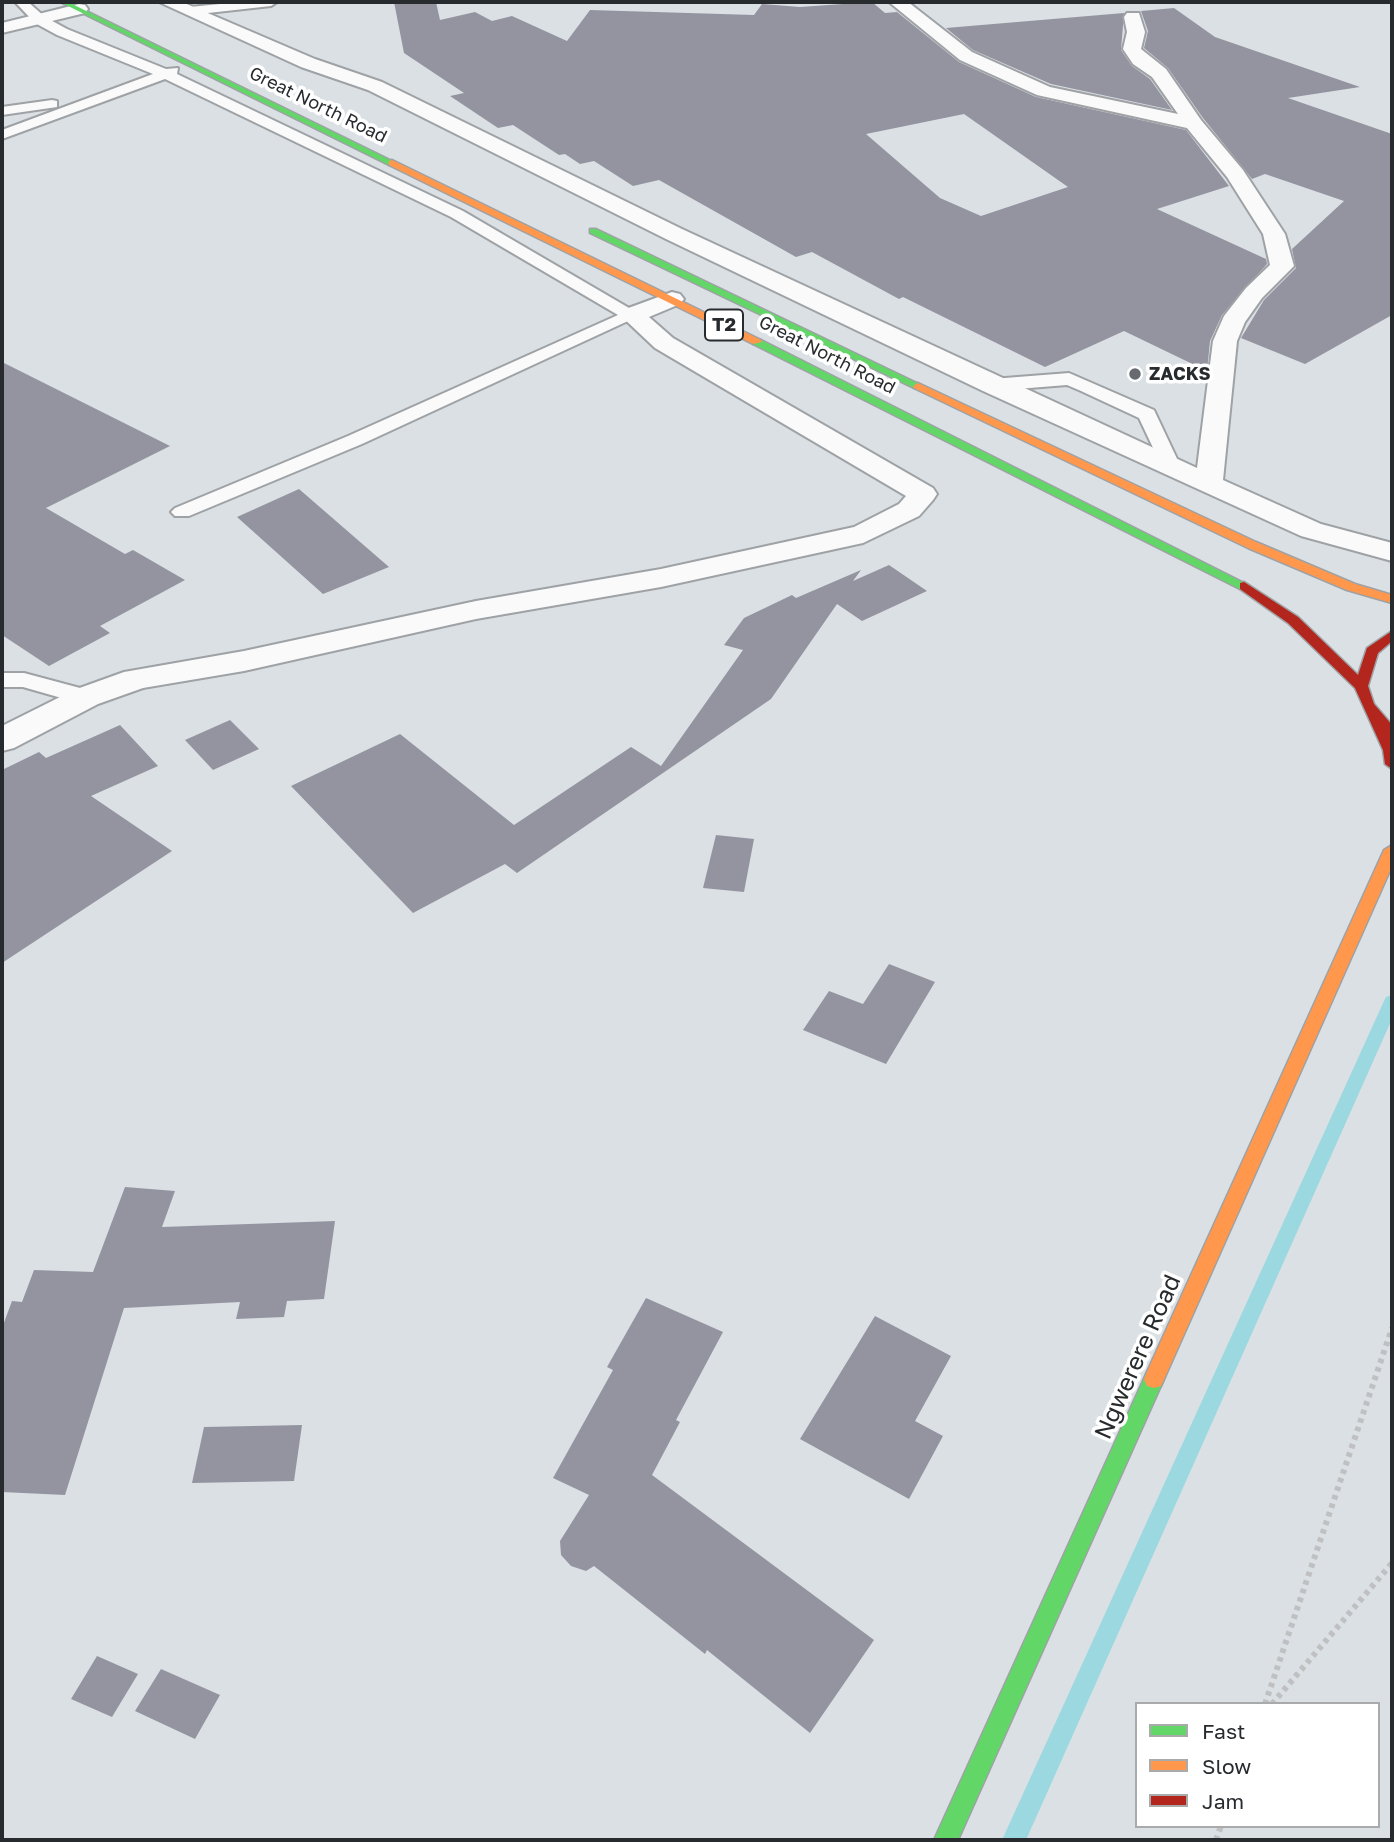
<!DOCTYPE html>
<html>
<head>
<meta charset="utf-8">
<style>
	body { margin:0 }
	#map { position:relative; width:1394px; height:1842px; overflow:hidden; background:#dbe0e4; font-family:"Golos Text",sans-serif }
	canvas { display:block }
	.frame { position:absolute; inset:0; border:4px solid #282b2e; pointer-events:none }
	.legend { position:absolute; left:1135px; top:1702px; width:245px; height:126px; box-sizing:border-box; background:#fff; border:2px solid #a9aaab; margin:0; padding:9px 12px; list-style:none; font-size:21px; color:#282b2e }
	.legend li { display:flex; align-items:center; gap:14px; height:35px }
	.legend b { width:35px; border:2px solid #a9aaab }
</style>
</head>
<body>
<div id="map">
<canvas width="1394" height="1842"></canvas>
<div class="frame"></div>
<ul class="legend">
<li><b style="height:9px;background:#63d668"></b>Fast</li>
<li><b style="height:9px;background:#ff974d"></b>Slow</li>
<li><b style="height:9px;background:#b3261e"></b>Jam</li>
</ul>
</div>
<script>
const context = document.querySelector('canvas').getContext('2d');
context.lineJoin = 'round';
function poly(rows) {
  const path = new Path2D();
  for (const r of rows) {
    path.moveTo(r[0], r[1]);
    for (let i = 2; i < r.length; i += 2) path.lineTo(r[i], r[i + 1]);
  }
  return path;
}
function fill(path, color) {
  context.fillStyle = color;
  context.fill(path, 'evenodd');
}
function strokePath(path, color, width, dash) {
  context.strokeStyle = color;
  context.lineWidth = width;
  context.lineCap = dash ? 'butt' : 'round';
  context.setLineDash(dash || []);
  context.stroke(path);
}
function label(font, color, halo, rows, align = 'center') {
  context.font = font + ' "Golos Text",sans-serif';
  context.lineWidth = 7;
  context.setLineDash([]);
  context.textBaseline = 'middle';
  context.strokeStyle = halo;
  context.fillStyle = color;
  for (const [text, x, y, turn = 0] of rows) {
    context.save();
    context.translate(x, y);
    context.rotate((+turn || 0) * Math.PI / 180);
    context.textAlign = isNaN(turn) ? turn : align;
    if (halo) context.strokeText(text, 0, 0);
    context.fillText(text, 0, 0);
    context.restore();
  }
}
const stream = poly([
	[1392,995,1392,1019,1026,1840,1002,1840,1384,1001,1386,997,1392,995]
]);
const building = poly([
	[394,2,436,2,440,20,475,12,492,21,512,16,567,41,590,10,754,15,762,4,800,7,872,2,885,13,897,12,959,62,1036,97,1186,130,1229,186,1157,209,1266,259,1267,264,1222,315,1210,341,1207,371,1124,331,1045,367,903,297,899,299,812,252,796,257,659,180,633,186,594,161,580,164,565,154,559,155,513,125,498,128,450,96,464,93,404,53],
	[964,114,1068,187,981,216,940,198,866,134],
	[1174,8,1215,37,1360,87,1288,98,1392,134,1392,315,1305,364,1241,338,1264,300,1296,268,1292,249,1344,201,1265,174,1252,179,1203,118,1168,68,1144,48,1148,31,1141,11],
	[1124,13,1121,50,1132,66,1150,79,1172,110,1051,84,973,50,946,28],
	[2,362,170,446,46,508,125,554,133,550,185,580,100,626,110,633,49,666,2,635],
	[299,489,389,567,323,594,237,517],
	[889,565,927,591,862,621,837,604,771,699,517,873,505,864,413,913,291,786,400,734,514,825,631,747,661,766,743,650,724,645,744,618,792,595,796,598,861,570,853,581],
	[230,720,259,749,213,770,185,740],
	[120,725,158,766,91,796,172,851,2,963,2,770,39,752,46,758],
	[716,835,754,839,744,892,703,888],
	[889,964,935,982,886,1064,803,1030,829,991,863,1004],
	[125,1187,175,1191,162,1227,335,1221,324,1299,287,1301,284,1317,236,1319,240,1302,124,1308,65,1495,2,1492,2,1328,12,1301,22,1302,34,1270,93,1272],
	[646,1298,723,1332,676,1420,680,1422,652,1475,874,1640,810,1733,707,1650,705,1654,594,1566,586,1571,571,1566,561,1555,560,1541,589,1495,553,1478,613,1370,607,1367],
	[875,1316,951,1356,915,1421,943,1436,909,1499,800,1439],
	[302,1425,294,1481,192,1483,204,1427],
	[97,1656,138,1674,112,1717,71,1699],
	[161,1669,220,1695,195,1739,135,1711]
]);
const path = poly([
	[1265,1704,1392,1328],
	[1272,1704,1392,1563],
	[1216,1840,1221,1826]
]);
const lane = poly([
	[15,2,28,2,45,17,67,29,166,69,178,68,177,74,463,211,641,315,362,444,189,516,175,516,171,512,175,508,348,436,618,315,451,217,165,79,2,139,2,130,153,74,57,35,35,23,15,2],
	[240,2,277,2,271,6,190,15,184,11,190,7,240,2],
	[52,100,57,101,57,107,2,115,2,107,52,100],
	[1069,373,1154,410,1179,463,1176,467,1162,467,1139,418,1081,391,1067,385,992,391,983,385,992,379,1069,373],
	[2,673,24,673,95,692,98,697,95,702,86,705,23,687,2,687,2,673]
]);
const street = poly([
	[159,2,182,2,315,59,382,82,682,229,1197,468,1213,341,1224,316,1246,288,1270,265,1263,234,1227,177,1187,128,1037,95,960,60,889,2,908,2,972,52,1050,87,1178,114,1152,77,1133,64,1123,49,1127,32,1124,17,1127,13,1139,13,1145,32,1141,49,1166,69,1201,120,1243,170,1285,234,1294,266,1262,298,1245,322,1237,341,1223,480,1321,524,1392,543,1392,561,1301,536,983,391,666,239,368,90,301,67,159,2],
	[79,4,85,5,88,9,85,13,2,33,2,23,79,4],
	[672,292,680,294,684,299,680,304,649,317,673,338,933,488,937,494,933,500,919,516,863,543,661,587,476,619,244,671,143,688,98,704,14,748,2,751,2,726,74,690,124,672,244,651,476,601,661,569,854,527,899,504,906,496,655,348,620,315,623,310,672,292]
]);
const fast = poly([
	[60,2,68,2,396,163,389,165,60,2],
	[590,229,596,229,923,386,914,388,590,233,590,229],
	[753,340,761,340,1250,586,1248,589,1240,589,753,344,753,340],
	[1154,1370,1161,1372,1164,1379,958,1840,934,1840,1147,1372,1154,1370]
]);
const slow = poly([
	[392,160,761,340,762,342,753,344,389,165,389,161,392,160],
	[918,383,1256,542,1355,584,1392,595,1392,603,1347,590,1248,548,914,388,913,386,918,383],
	[1392,845,1392,866,1161,1386,1154,1388,1147,1386,1144,1379,1147,1372,1384,850,1392,845]
]);
const jam = poly([
	[1244,582,1298,617,1358,675,1367,648,1392,631,1392,641,1378,653,1368,686,1374,704,1392,725,1392,769,1385,764,1383,750,1355,688,1288,623,1240,589,1240,583,1244,582]
]);
const markers = [
	[1135,374,7,"#676a6e"]
];
const farStreetnames = [
	["Great North Road",318,105,26],
	["Great North Road",827,355,27]
];
const farPoinames = [
	["ZACKS",1149,374]
];
const shields = [
	[724,325,38]
];
const shieldNames = [
	["T2",724,325]
];
const nearStreetnames = [
	["Ngwerere Road",1138,1357,-66]
];
fill(stream, '#9cd8e0');
fill(building, '#9394a0');
strokePath(lane, '#9ea2a5', 4);
strokePath(street, '#9ea2a5', 4);
strokePath(fast, '#9ea2a5', 3);
strokePath(slow, '#9ea2a5', 3);
strokePath(jam, '#9ea2a5', 3);
strokePath(path, '#bfc0c2', 6, [4.5, 4.5]);
fill(lane, '#fafafb');
fill(street, '#fafafb');
fill(fast, '#63d668');
fill(slow, '#ff974d');
fill(jam, '#b3261e');
for (const [x, y, r, color] of markers) {
  const dot = new Path2D();
  dot.arc(x, y, r, 0, 2 * Math.PI);
  context.fillStyle = color;
  context.fill(dot);
  strokePath(dot, '#fff', 2.5);
}
label('18px', '#282b2e', '#fff', farStreetnames);
label('bold 18px', '#282b2e', '#fff', farPoinames, 'left');
for (const [x, y, w] of shields) {
  const box = new Path2D();
  box.roundRect(x - w / 2, y - 15.5, w, 31, 5);
  context.fillStyle = '#fff';
  context.fill(box);
  strokePath(box, '#282b2e', 2);
}
label('bold 19px', '#282b2e', null, shieldNames);
label('24px', '#282b2e', '#fff', nearStreetnames);
</script>
</body>
</html>
